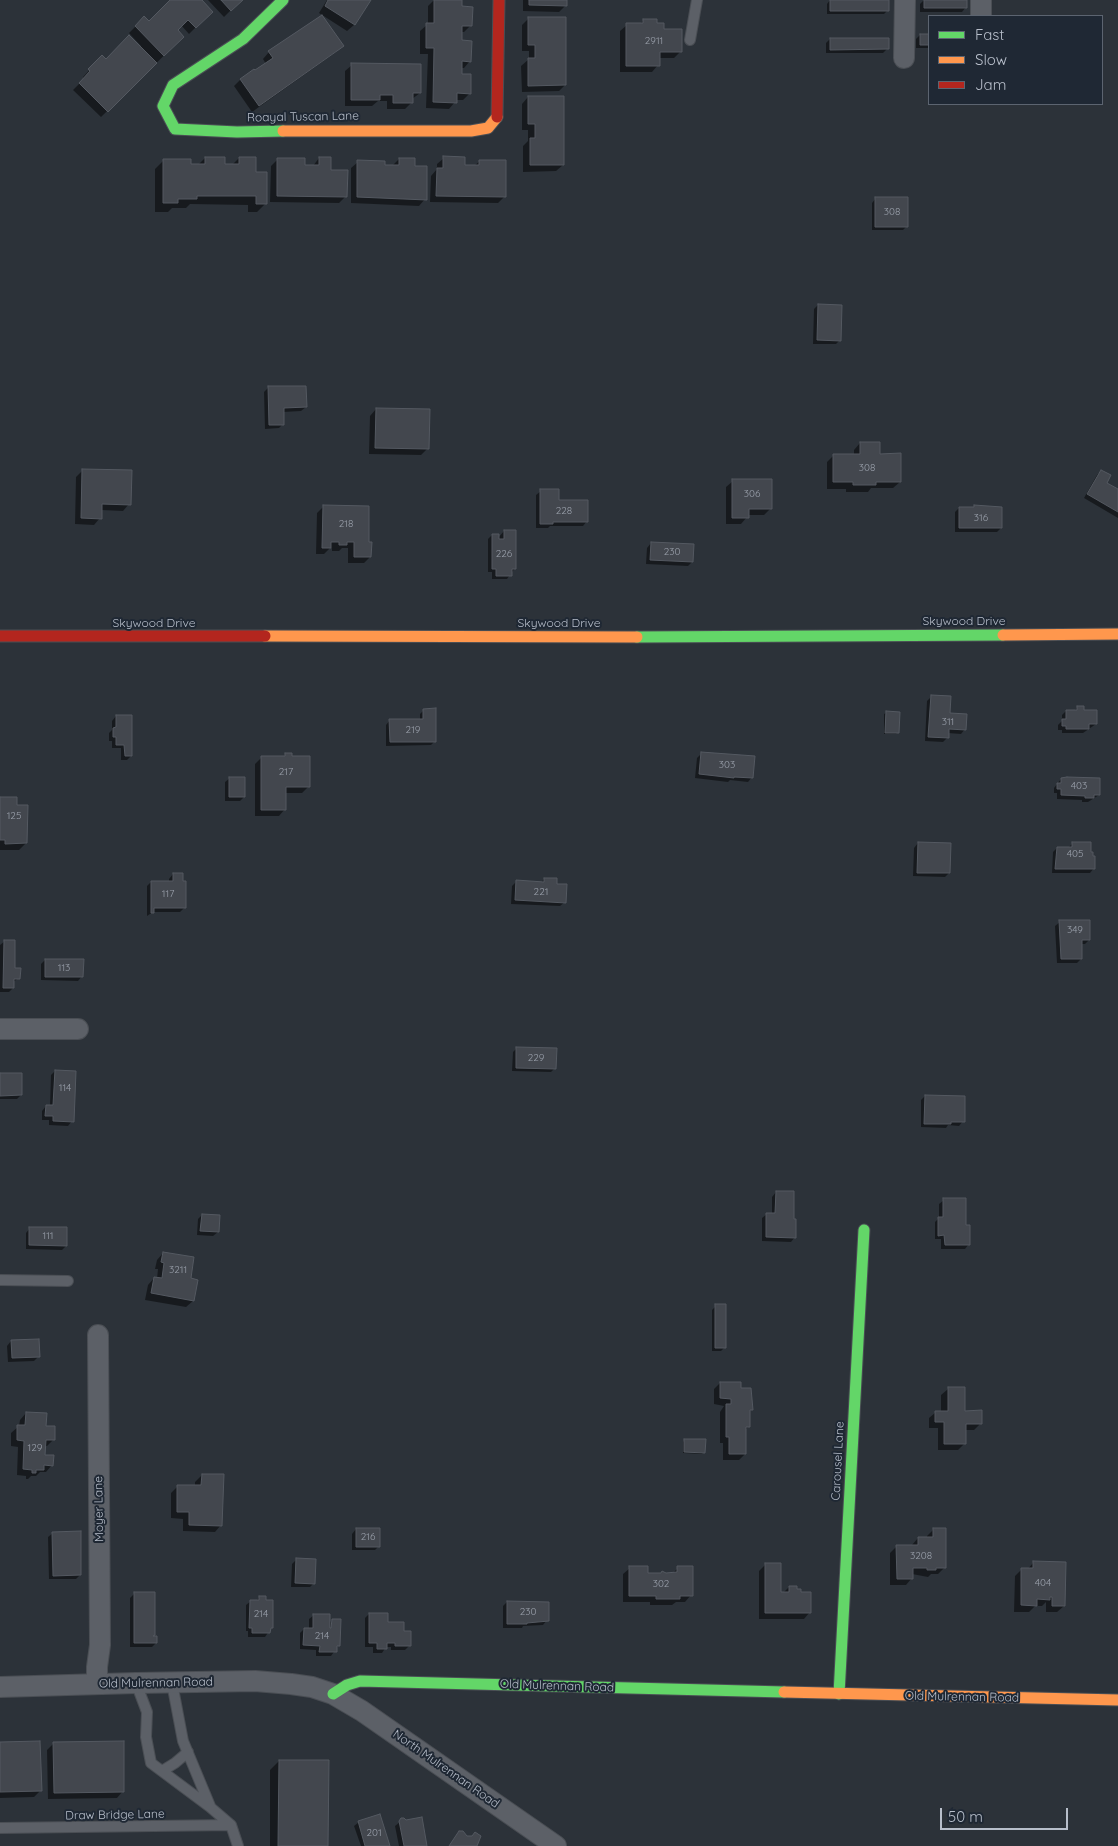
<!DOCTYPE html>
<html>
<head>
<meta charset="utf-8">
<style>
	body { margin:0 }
	#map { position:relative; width:1118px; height:1846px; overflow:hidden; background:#2c3239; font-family:Quicksand,sans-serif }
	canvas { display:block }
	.legend { position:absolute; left:928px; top:15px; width:175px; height:90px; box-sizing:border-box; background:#1f2834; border:1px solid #5c6470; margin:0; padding:6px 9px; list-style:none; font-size:15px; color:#b7beca }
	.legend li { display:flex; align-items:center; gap:10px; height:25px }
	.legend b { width:25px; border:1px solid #5c6470 }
	.scale { position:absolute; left:940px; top:1808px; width:128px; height:22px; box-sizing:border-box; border:2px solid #b7beca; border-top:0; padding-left:6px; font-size:15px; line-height:18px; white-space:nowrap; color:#b7beca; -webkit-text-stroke:4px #1f2834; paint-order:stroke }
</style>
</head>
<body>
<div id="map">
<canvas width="1118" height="1846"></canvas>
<ul class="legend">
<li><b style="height:6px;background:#63d668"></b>Fast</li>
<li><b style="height:6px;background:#ff974d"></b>Slow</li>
<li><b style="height:6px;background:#b3261e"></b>Jam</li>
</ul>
<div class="scale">50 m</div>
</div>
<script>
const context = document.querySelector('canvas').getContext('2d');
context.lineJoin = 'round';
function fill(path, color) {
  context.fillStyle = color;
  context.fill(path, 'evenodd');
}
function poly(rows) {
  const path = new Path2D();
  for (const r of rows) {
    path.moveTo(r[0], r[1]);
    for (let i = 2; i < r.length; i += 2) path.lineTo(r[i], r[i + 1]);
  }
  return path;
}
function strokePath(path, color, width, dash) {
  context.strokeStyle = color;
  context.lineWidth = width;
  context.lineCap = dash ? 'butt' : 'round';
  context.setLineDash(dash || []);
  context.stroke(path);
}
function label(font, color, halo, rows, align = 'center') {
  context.font = font + ' Quicksand,sans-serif';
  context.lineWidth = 4;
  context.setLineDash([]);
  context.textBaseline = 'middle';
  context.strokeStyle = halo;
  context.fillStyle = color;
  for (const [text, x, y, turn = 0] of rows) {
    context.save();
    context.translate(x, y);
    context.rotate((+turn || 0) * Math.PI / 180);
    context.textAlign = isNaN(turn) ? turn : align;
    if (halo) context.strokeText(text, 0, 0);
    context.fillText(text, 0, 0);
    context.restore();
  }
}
const shadow = poly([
	[172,0,200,0,211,12,189,34,181,25,176,30,183,37,101,117,73,90,84,79,83,77,102,57,106,60,140,48,141,46,129,33,144,18,149,23],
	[208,0,241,0,224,17],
	[327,0,370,0,354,25,347,31,319,13],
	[434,0,461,8,471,25,464,32,461,32,461,42,470,61,464,68,461,68,461,75,470,93,463,100,455,100,455,102,449,109,426,108,428,54,420,54,420,31,428,24,428,6],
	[523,0,566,0,566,5,559,12,523,11],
	[830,0,888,0,888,10,884,14,827,14,827,4],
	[924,0,966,0,966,7,962,12,920,12,920,4],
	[529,18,565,85,559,91,522,92,521,66,529,59,529,51,522,51,522,25],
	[644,20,655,24,681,51,674,58,658,58,658,65,652,72,620,72,620,31,627,25,639,25],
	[920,35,929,35,929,48,916,48,916,39],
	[830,39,887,49,883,53,826,53,826,43],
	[342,46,336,52,252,112,234,86,240,80,266,64,263,59,269,52],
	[352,65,420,93,412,99,412,102,405,109,387,109,387,101,378,101,372,106,345,106,345,71],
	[528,97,563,165,556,171,523,172,523,146,528,141,528,130,522,130,522,104],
	[205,158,224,165,232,165,239,158,255,173,266,203,257,212,248,212,248,205,190,204,186,208,172,208,168,212,155,212,155,169,164,160,197,166],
	[319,158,346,196,339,203,270,202,271,166,278,159,304,166,313,166],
	[444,158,463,166,474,166,480,161,504,197,498,203,430,202,431,176,437,169,437,164],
	[399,159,414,167,425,199,419,206,351,203,351,168,358,162,392,166],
	[876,198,907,226,903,230,872,230,872,203],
	[818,305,840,340,836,344,813,344,814,309],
	[268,388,306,407,301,411,283,412,283,424,279,428,265,429,264,392],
	[376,409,428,448,421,455,369,454,370,416],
	[860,443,878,455,900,482,893,488,871,488,868,492,846,492,846,489,827,489,827,462,834,455,854,455,854,450],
	[83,470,129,504,123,511,101,510,100,518,94,525,75,524,76,477],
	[1101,471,1105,483,1118,491,1118,518,1084,498,1097,475],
	[733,481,771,508,764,515,747,515,747,517,741,524,726,524,726,487],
	[541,491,558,502,587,521,583,526,550,526,548,528,536,528,536,495],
	[324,506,367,543,370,557,364,563,348,563,348,548,342,548,339,551,332,551,332,548,330,548,324,554,316,554,317,513],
	[959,508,1001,528,997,532,955,532,955,512],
	[504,531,515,568,507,579,492,579,492,572,488,572,488,539,492,535,498,538],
	[651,543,692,562,688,566,646,564,647,548],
	[931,697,965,729,961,734,948,733,947,738,943,742,925,741,927,701],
	[1078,707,1096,724,1083,733,1062,733,1062,730,1058,730,1058,725,1062,721,1062,715,1066,711,1074,711],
	[424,710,435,741,431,745,386,746,386,725,390,720,420,720,420,714],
	[886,713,898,732,896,734,884,734,884,714],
	[116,716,131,756,127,760,121,760,121,748,112,748,112,741,109,741,109,733,112,730,112,721],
	[701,754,752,777,748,782,730,780,728,782,695,778,697,758],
	[285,755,290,758,309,786,302,793,285,793,285,809,279,816,255,816,255,764,261,758,282,758],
	[230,778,244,797,240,801,225,801,225,782],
	[1061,779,1099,795,1088,802,1082,802,1082,800,1057,799,1057,793,1054,793,1054,788],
	[0,798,16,806,26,843,19,850,0,850],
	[918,843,949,873,945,877,913,876,914,848],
	[1073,843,1089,853,1094,868,1090,873,1052,873,1053,852,1057,848,1068,848],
	[173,874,185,907,180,912,153,912,147,916,147,886,151,882,169,882,169,879],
	[544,879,555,885,565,902,560,906,511,904,512,886,516,882,541,883],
	[1060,922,1089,940,1085,944,1081,944,1081,959,1077,963,1057,963,1055,926],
	[5,941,13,969,19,978,13,982,13,988,9,992,0,992,0,945],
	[45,960,82,976,78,981,41,980,41,964],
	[517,1048,555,1068,551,1072,512,1071,513,1052],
	[55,1071,72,1121,68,1126,49,1125,49,1120,42,1120,42,1111,46,1106,50,1106,51,1075],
	[0,1074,21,1095,17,1099,0,1099],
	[925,1096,963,1121,959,1126,948,1125,946,1128,921,1127,921,1100],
	[776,1192,792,1220,795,1237,791,1242,762,1241,762,1218,767,1214,772,1214,772,1197],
	[944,1200,965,1226,969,1244,965,1249,941,1249,941,1239,935,1239,935,1222,939,1218,939,1204],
	[202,1215,218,1232,213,1236,197,1235,198,1219],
	[30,1228,66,1246,62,1250,26,1249,26,1233],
	[163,1253,189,1279,193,1301,186,1307,145,1300,148,1285,154,1278,157,1279,158,1269,155,1269,157,1260],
	[716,1306,725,1347,721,1351,712,1351,712,1310],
	[11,1341,38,1357,34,1361,8,1362,7,1346],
	[720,1383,751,1410,748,1413,748,1427,745,1430,745,1454,739,1460,723,1460,723,1443,720,1443,720,1412,724,1406,714,1404,714,1389],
	[948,1389,964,1412,980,1424,974,1430,965,1430,965,1443,958,1450,938,1450,938,1428,929,1428,929,1418,936,1412,941,1412,941,1395],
	[26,1413,45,1427,53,1440,47,1446,44,1446,43,1456,52,1465,46,1472,40,1472,36,1476,31,1476,28,1479,26,1479,26,1476,17,1475,18,1447,11,1446,11,1433,19,1426,20,1420],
	[685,1440,704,1452,702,1454,683,1453,683,1442],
	[202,1475,221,1525,215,1532,183,1531,183,1519,171,1518,171,1493,178,1486,195,1486,195,1482],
	[356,1529,379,1546,375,1550,352,1550,352,1534],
	[934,1529,945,1567,938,1574,931,1574,928,1577,912,1574,912,1578,906,1585,890,1585,890,1553,897,1546,912,1545,918,1538,927,1538,927,1536],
	[53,1533,80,1575,76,1579,49,1579,48,1537],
	[296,1560,314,1583,310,1587,291,1587,292,1564],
	[1033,1563,1064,1606,1057,1612,1046,1612,1046,1602,1042,1606,1035,1606,1029,1612,1014,1612,1015,1576,1022,1569,1027,1570],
	[766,1564,780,1593,783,1593,789,1587,795,1590,810,1612,804,1619,759,1619,759,1571],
	[630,1568,647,1574,672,1574,678,1568,691,1595,685,1602,676,1602,672,1605,650,1605,650,1602,623,1602,623,1574],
	[135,1593,151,1637,156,1643,152,1647,130,1647,130,1598],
	[260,1597,272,1627,265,1637,248,1637,248,1631,246,1631,246,1605,251,1601,256,1601],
	[507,1602,547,1620,543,1625,523,1626,522,1628,503,1628,503,1606],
	[369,1614,403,1632,409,1646,405,1650,391,1650,391,1647,386,1647,382,1653,373,1653,373,1647,365,1647,365,1618],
	[314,1615,329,1623,332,1620,339,1645,331,1656,316,1656,316,1650,300,1649,300,1633,304,1629,309,1629,309,1619],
	[0,1743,40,1791,34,1797,0,1798],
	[54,1743,123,1791,117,1798,48,1799,47,1750],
	[279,1761,327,1846,270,1846,270,1770],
	[359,1822,388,1846,361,1846,354,1826],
	[400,1822,426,1846,399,1846,395,1826]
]);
const building = poly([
	[170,0,202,0,213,12,196,28,188,20,178,30,184,37,164,56,135,26,144,16,149,21,170,0],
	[221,0,243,0,231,11,221,0],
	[328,0,371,0,355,25,325,6,328,0],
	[434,0,462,0,462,6,473,7,472,26,462,26,462,40,472,41,471,62,462,61,462,74,471,74,471,94,457,93,457,103,433,102,434,48,426,48,426,23,434,23,434,0],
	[529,0,567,0,567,6,529,5,529,0],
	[830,0,889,0,889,11,830,11,830,0],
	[924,0,967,0,967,8,924,8,924,0],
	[322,15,344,46,259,106,240,79,254,69,255,70,273,58,268,51,322,15],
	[528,17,566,17,566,85,528,86,528,58,535,58,535,45,528,45,528,17],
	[643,19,657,19,657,23,664,23,664,29,682,29,682,52,660,52,660,66,626,66,626,23,643,23,643,19],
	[920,34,929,34,929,45,920,45,920,34],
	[129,35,157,63,108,112,79,83,90,71,88,69,102,55,106,59,129,35],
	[830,38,889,38,889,49,830,50,830,38],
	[351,63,421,64,421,93,413,93,413,103,393,103,393,95,380,95,380,100,351,100,351,63],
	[528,96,564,96,564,165,530,165,530,138,535,138,535,124,528,124,528,96],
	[443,156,465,157,465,165,479,165,479,160,506,160,506,197,436,196,437,168,443,168,443,156],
	[205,157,225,157,225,164,239,164,239,157,256,157,256,172,267,172,267,204,256,204,256,196,197,196,197,199,178,199,178,203,163,203,163,159,191,159,191,164,205,164,205,157],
	[319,157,331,157,331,170,348,170,347,197,277,196,277,158,305,158,305,165,319,165,319,157],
	[399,158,415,158,415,166,427,166,427,200,357,197,357,160,385,161,385,165,399,165,399,158],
	[875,197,908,197,908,227,875,227,875,197],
	[818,304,842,305,841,341,817,340,818,304],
	[268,386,306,386,307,407,284,408,284,425,269,425,268,386],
	[376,408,430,409,429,449,375,448,376,408],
	[860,442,880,442,880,454,901,453,901,482,876,482,876,485,853,485,853,482,833,482,833,454,860,454,860,442],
	[82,469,132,470,131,505,102,504,102,519,81,518,82,469],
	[1101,470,1111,475,1107,483,1118,489,1118,512,1087,494,1101,470],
	[732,479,772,479,772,509,749,509,749,518,732,518,732,479],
	[540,489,559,489,559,500,588,500,588,522,553,522,553,524,540,524,540,489],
	[323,505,369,506,369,542,372,542,371,557,354,557,354,542,347,542,347,545,339,545,339,542,331,542,331,548,322,548,323,505],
	[974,505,1002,507,1002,528,959,528,959,507,974,507,974,505],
	[504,530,516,530,516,569,512,569,512,576,496,576,496,569,492,569,492,534,499,534,499,539,504,539,504,530],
	[651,542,694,544,693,562,650,560,651,542],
	[931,695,951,696,950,713,967,714,966,730,949,729,949,738,928,737,931,695],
	[1077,706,1084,706,1084,710,1097,710,1097,724,1089,724,1089,729,1066,729,1066,726,1062,726,1062,719,1066,719,1066,710,1077,710,1077,706],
	[436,708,436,742,390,742,389,719,423,719,423,709,436,708],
	[886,711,900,712,899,733,885,733,886,711],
	[116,715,132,715,132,756,125,756,124,745,116,745,116,737,113,737,113,728,116,727,116,715],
	[701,752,755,756,753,778,734,777,734,778,699,774,701,752],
	[285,753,292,753,292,756,310,756,310,787,286,787,286,810,261,810,261,756,285,756,285,753],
	[229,777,245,777,245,797,229,797,229,777],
	[1067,777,1100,778,1100,795,1094,795,1094,798,1085,798,1085,796,1061,795,1061,789,1057,789,1057,783,1061,783,1061,778,1067,777],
	[0,797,17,797,17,805,28,805,27,843,5,844,5,840,0,840,0,797],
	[918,842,951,843,950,873,917,873,918,842],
	[1072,842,1091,842,1091,852,1093,852,1093,856,1095,856,1095,869,1055,869,1057,847,1072,847,1072,842],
	[173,873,183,873,183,881,186,881,186,908,154,908,154,913,151,913,151,881,173,881,173,873],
	[544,878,557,878,557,884,567,884,566,903,515,900,516,880,544,882,544,878],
	[1059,920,1090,920,1090,940,1082,940,1082,959,1061,959,1059,920],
	[4,940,15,940,15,968,21,968,20,979,14,979,14,988,3,988,4,940],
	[45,959,84,959,83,977,45,977,45,959],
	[516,1047,557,1048,556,1069,516,1068,516,1047],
	[55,1070,76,1071,74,1122,53,1121,53,1116,45,1116,46,1105,53,1105,55,1070],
	[0,1073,22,1073,22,1095,0,1096,0,1073],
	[925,1095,965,1096,965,1122,951,1122,951,1124,924,1124,925,1095],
	[776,1191,794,1191,794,1219,796,1219,796,1238,766,1237,766,1213,775,1213,776,1191],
	[943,1198,966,1198,966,1225,970,1225,970,1245,945,1245,944,1235,938,1236,938,1217,943,1217,943,1198],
	[202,1214,220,1215,219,1232,200,1231,202,1214],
	[29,1227,67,1227,67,1246,29,1245,29,1227],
	[163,1252,194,1257,191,1278,198,1280,194,1301,151,1293,154,1277,162,1278,164,1263,161,1262,163,1252],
	[715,1304,726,1304,726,1348,715,1348,715,1304],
	[39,1339,40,1357,12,1358,11,1340,39,1339],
	[720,1382,741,1382,741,1388,751,1388,753,1410,750,1410,750,1427,746,1427,746,1454,729,1454,729,1437,726,1437,726,1404,731,1404,731,1399,720,1398,720,1382],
	[948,1387,965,1387,965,1411,982,1410,982,1424,966,1424,966,1444,944,1444,944,1422,935,1422,935,1411,948,1411,948,1387],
	[26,1412,47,1413,46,1426,55,1426,55,1440,46,1440,45,1455,54,1455,53,1466,44,1465,44,1470,36,1470,36,1473,32,1473,32,1470,23,1469,24,1441,17,1440,17,1425,25,1425,26,1412],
	[684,1439,706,1439,705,1453,684,1452,684,1439],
	[202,1474,224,1474,222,1526,189,1525,189,1512,177,1512,177,1485,201,1485,202,1474],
	[356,1528,380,1528,380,1547,356,1547,356,1528],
	[933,1528,946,1528,946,1568,936,1568,936,1570,927,1570,927,1568,913,1568,913,1579,897,1579,896,1545,918,1545,918,1537,933,1537,933,1528],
	[81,1531,81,1575,53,1576,52,1532,81,1531],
	[296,1558,316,1559,315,1584,295,1583,296,1558],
	[1033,1561,1066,1562,1065,1606,1052,1606,1052,1597,1050,1597,1050,1600,1037,1599,1037,1606,1021,1605,1021,1568,1033,1568,1033,1561],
	[765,1563,781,1563,781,1592,789,1592,789,1586,797,1586,797,1589,801,1589,801,1592,811,1592,811,1613,765,1613,765,1563],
	[629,1566,648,1566,648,1573,661,1573,662,1571,666,1573,677,1572,677,1566,693,1566,693,1596,680,1596,680,1599,656,1599,656,1596,629,1596,629,1566],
	[134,1592,155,1592,155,1635,153,1636,157,1636,157,1643,134,1643,134,1592],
	[259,1596,266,1596,266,1600,273,1600,273,1628,271,1628,270,1633,252,1633,252,1628,249,1628,250,1600,259,1600,259,1596],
	[507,1601,549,1602,549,1621,527,1623,527,1624,507,1624,507,1601],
	[369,1613,388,1613,388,1622,404,1622,404,1631,411,1631,411,1646,395,1646,395,1643,387,1643,387,1649,377,1649,377,1643,369,1643,369,1613],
	[313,1614,330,1614,330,1628,331,1628,332,1619,341,1619,340,1646,337,1646,337,1652,319,1652,320,1646,303,1645,304,1628,313,1628,313,1614],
	[40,1741,42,1791,0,1792,0,1742,40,1741],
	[124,1741,124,1792,54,1793,53,1742,124,1741],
	[279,1760,329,1760,328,1846,278,1846,279,1760],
	[380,1814,390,1846,365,1846,358,1821,380,1814],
	[422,1817,427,1846,404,1846,399,1821,401,1818,404,1818,406,1820,422,1817],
	[459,1831,463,1831,467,1836,472,1836,475,1832,481,1836,477,1846,449,1846,459,1831]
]);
const lane = poly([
	[690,40,697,0],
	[0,1280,68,1281],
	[136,1683,147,1712,146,1737,151,1763,210,1807,231,1825,238,1846],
	[172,1683,183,1741,210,1806],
	[162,1771,175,1763,188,1752],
	[0,1828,231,1825]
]);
const street = poly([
	[981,0,981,16],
	[904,58,905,0],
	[0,1029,78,1029],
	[97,1684,97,1667,100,1645,98,1335],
	[0,1687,136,1683,255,1681,291,1684,312,1687,333,1694,362,1711,556,1846]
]);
const fast = poly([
	[283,131,237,132,175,129,163,106,173,85,243,39,283,0],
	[637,637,1003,635],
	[333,1694,347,1685,360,1681,784,1692],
	[839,1694,864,1230]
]);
const slow = poly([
	[283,131,471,131,488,128,497,117],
	[1003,635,1118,634],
	[265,636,637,637],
	[784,1692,1118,1700]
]);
const jam = poly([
	[497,117,499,0],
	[0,636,265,636]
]);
const numberNames = [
	["2911",654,41],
	["308",892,212],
	["308",867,468],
	["306",752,494],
	["228",564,511],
	["316",981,518],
	["218",346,524],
	["230",672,552],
	["226",504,554],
	["311",948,722],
	["219",413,730],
	["303",727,765],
	["217",286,772],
	["403",1079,786],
	["125",14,816],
	["405",1075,854],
	["221",541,892],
	["117",168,894],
	["349",1075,930],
	["113",64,968],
	["229",536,1058],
	["114",65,1088],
	["111",48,1236],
	["3211",178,1270],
	["129",35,1448],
	["216",368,1537],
	["3208",921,1556],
	["404",1043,1583],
	["302",661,1584],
	["230",528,1612],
	["214",261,1614],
	["214",322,1636],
	["201",374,1833]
];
const streetNames = [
	["Roayal Tuscan Lane",303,117,-1],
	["Skywood Drive",964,621],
	["Skywood Drive",154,623],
	["Skywood Drive",559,623],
	["Carousel Lane",838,1461,-87],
	["Moyer Lane",99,1509,-91],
	["Old Mulrennan Road",156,1683,-1],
	["Old Mulrennan Road",557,1686,2],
	["Old Mulrennan Road",962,1697,1],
	["North Mulrennan Road",446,1769,35],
	["Draw Bridge Lane",115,1815,-1]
];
fill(shadow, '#0007');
fill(building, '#43474e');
strokePath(building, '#545961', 1);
strokePath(lane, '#4a4e54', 12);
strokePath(street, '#4a4e54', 22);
strokePath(fast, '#4a4e54', 13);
strokePath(slow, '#4a4e54', 13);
strokePath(jam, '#4a4e54', 13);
strokePath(lane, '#5c6067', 10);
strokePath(street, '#5c6067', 20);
strokePath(fast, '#63d668', 11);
strokePath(slow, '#ff974d', 11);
strokePath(jam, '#b3261e', 11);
label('10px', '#9aa0ab', null, numberNames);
label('12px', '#b7beca', '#1f2834', streetNames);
</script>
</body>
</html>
